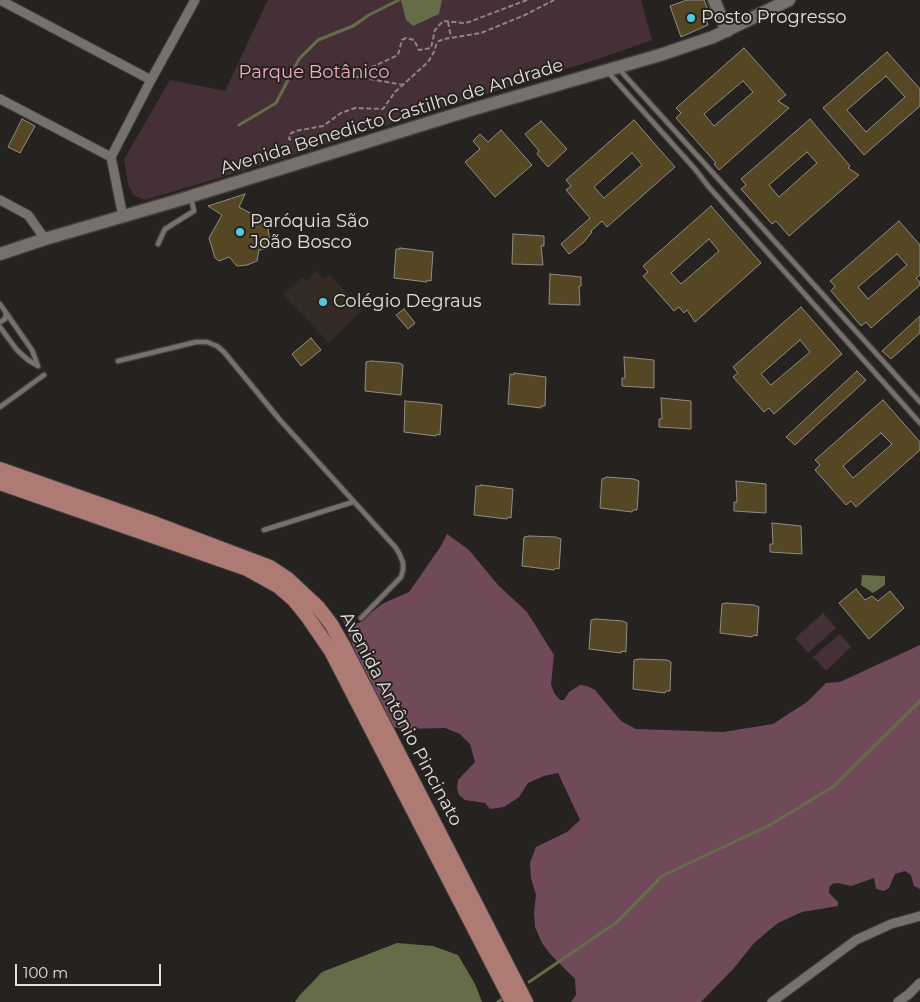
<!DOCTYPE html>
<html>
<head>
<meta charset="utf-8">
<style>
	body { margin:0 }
	#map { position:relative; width:920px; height:1002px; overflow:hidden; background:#26221f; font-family:Montserrat,sans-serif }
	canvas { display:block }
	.scale { position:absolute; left:15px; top:964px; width:146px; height:22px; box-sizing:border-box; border:2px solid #e1dedc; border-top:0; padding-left:6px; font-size:15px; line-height:18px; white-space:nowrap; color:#e1dedc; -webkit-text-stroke:4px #26221f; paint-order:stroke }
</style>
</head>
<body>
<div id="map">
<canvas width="920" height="1002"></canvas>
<div class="scale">100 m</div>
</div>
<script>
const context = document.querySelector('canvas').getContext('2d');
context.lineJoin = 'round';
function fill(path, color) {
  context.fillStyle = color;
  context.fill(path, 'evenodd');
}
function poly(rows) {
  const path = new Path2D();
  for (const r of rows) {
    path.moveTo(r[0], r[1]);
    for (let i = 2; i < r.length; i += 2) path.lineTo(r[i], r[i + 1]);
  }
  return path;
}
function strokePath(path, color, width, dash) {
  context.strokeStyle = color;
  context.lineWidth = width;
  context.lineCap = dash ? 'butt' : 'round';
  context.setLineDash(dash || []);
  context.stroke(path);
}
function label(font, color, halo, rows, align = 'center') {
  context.font = font + ' Montserrat,sans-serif';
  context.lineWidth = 4;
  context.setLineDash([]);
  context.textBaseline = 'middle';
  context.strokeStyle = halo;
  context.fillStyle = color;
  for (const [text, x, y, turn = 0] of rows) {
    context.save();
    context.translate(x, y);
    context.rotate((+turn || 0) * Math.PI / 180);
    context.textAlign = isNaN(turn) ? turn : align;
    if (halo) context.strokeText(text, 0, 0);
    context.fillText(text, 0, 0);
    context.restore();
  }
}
const built = poly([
	[316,271,324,279,330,275,363,309,329,343,283,295,302,277,306,281]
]);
const green = poly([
	[268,0,641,0,652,40,604,57,252,168,145,200,133,195,128,184,124,159,170,80,225,91],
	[823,613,836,628,808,653,795,638],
	[840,634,851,647,826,671,813,657]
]);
const forest = poly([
	[447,534,469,550,498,585,527,612,554,655,551,684,554,693,560,700,564,700,569,692,580,685,587,686,595,690,621,721,636,729,723,732,773,724,807,702,826,683,840,682,920,645,920,889,914,886,911,875,905,871,895,874,889,888,884,891,876,889,874,878,851,886,838,883,832,884,829,888,829,893,838,902,838,906,802,912,778,923,754,943,734,968,701,1002,571,1002,576,995,575,979,551,955,542,943,535,927,534,912,536,895,531,878,530,863,536,847,567,832,580,820,558,773,544,776,528,783,519,797,504,807,490,809,485,803,465,800,459,795,457,788,458,780,475,762,470,744,460,734,445,728,403,729,384,725,365,686,357,657,342,617,354,623,359,623,382,604,409,592,441,546]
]);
const water = poly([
	[401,0,442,0,439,14,413,26,406,20],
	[862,575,885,576,885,585,873,593,861,585],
	[397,943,433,946,458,955,475,984,482,1002,295,1002,299,996,322,972]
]);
const stream = poly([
	[239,125,276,103,299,59,318,40,353,26,369,15,399,0],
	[529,982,617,922,662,876,770,825,834,786,920,701],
	[498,1002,502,999]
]);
const building = poly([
	[687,0,704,0,711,17,706,19,708,25,681,37,670,6,687,0],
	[744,48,786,95,778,101,789,108,719,170,714,164,716,163,676,118,681,113,676,108,744,48],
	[743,81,753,92,714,126,704,114,743,81],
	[887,52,920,89,920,106,864,155,823,108,887,52],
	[886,76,905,97,866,132,847,110,886,76],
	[22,119,35,126,20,153,8,147,22,119],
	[810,119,850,166,848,168,859,175,789,236,776,221,772,224,741,189,746,185,741,179,810,119],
	[807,152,817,163,779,197,769,185,807,152],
	[634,120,675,167,607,227,602,221,591,231,592,232,584,242,569,254,561,244,590,218,566,190,571,186,566,180,634,120],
	[632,153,642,165,604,198,594,187,632,153],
	[541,121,567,149,548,167,537,154,539,151,525,134,541,121],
	[501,130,532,165,495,197,465,162,480,149,473,141,480,134,488,142,501,130],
	[245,194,239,207,267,222,270,242,267,249,259,250,257,261,247,265,237,266,229,257,219,261,215,258,209,238,222,215,208,206,245,194],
	[711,206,761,263,695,322,687,310,684,313,679,307,674,311,643,276,648,272,643,266,711,206],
	[709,239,719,251,681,284,671,273,709,239],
	[899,221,920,245,920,275,916,278,920,282,920,285,871,328,866,322,861,326,831,291,835,286,830,281,899,221],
	[897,254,907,265,868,299,858,287,897,254],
	[513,234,544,236,544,246,541,246,543,265,512,264,513,234],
	[400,248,433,252,431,281,427,280,427,282,394,278,396,249,400,249,400,248],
	[550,274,581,277,581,286,579,286,580,305,549,304,550,274],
	[801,307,842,354,774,414,769,408,764,412,733,377,738,373,733,367,801,307],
	[800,340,810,352,771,385,761,374,800,340],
	[404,309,415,323,408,329,396,315,404,309],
	[920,316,920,333,891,359,882,351,920,316],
	[311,338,321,350,301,366,292,354,311,338],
	[624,357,654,360,654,388,622,386,622,378,625,378,624,357],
	[371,361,399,363,403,365,401,395,365,391,366,362,371,361],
	[857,371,866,380,795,445,786,437,857,371],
	[514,373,546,377,545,406,541,406,541,408,508,404,510,374,514,375,514,373],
	[661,398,691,401,691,429,659,427,659,419,662,419,661,398],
	[883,400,920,442,920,450,856,507,851,501,846,505,815,470,820,465,815,460,883,400],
	[881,433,892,444,853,478,843,466,881,433],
	[405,401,438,404,442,405,440,435,437,434,436,436,404,432,405,401],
	[607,477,634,479,639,481,637,510,633,510,632,512,600,508,602,479,607,477],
	[736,481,766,484,766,513,734,511,734,502,737,502,736,481],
	[481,485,513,489,511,518,508,517,507,519,474,515,476,486,481,486,481,485],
	[772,523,801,526,802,554,770,552,770,544,773,544,772,523],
	[529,536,556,537,561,539,559,569,556,568,554,570,522,566,524,537,529,536],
	[856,589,865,600,872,596,878,601,890,591,904,608,869,639,839,603,856,589],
	[727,603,754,605,759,607,757,636,754,635,752,637,720,633,722,604,727,603],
	[596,619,623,621,627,623,626,652,622,651,621,653,589,649,591,620,596,619],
	[640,659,667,660,671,662,670,691,666,691,665,693,633,689,634,660,640,659]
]);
const path = poly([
	[448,22,451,37],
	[404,85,352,76,359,69,370,68,398,55,402,40,406,38,414,40,419,50,431,48,435,30,443,21,463,23,469,22,527,0],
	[318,139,306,146,289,139,290,134,295,131,323,126,341,113,355,108,383,109,395,92,428,62,434,52,437,42,444,39,481,33,525,15,554,0]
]);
const service = poly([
	[619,69,920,402],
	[608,72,695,169,708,186,920,423],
	[158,244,165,229,194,211,191,198],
	[0,304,32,350,38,366],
	[0,322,5,319,6,313],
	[0,327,17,350,28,360,38,366],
	[118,361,196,342,207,342,217,346,224,352,280,420,396,548,400,555,403,563,403,570,401,577,361,618],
	[0,407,44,375],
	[264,530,353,502]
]);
const minor = poly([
	[0,0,151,80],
	[0,99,111,157],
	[0,200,28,215,45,239],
	[123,217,111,157,151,80,195,0],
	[772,1002,856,940,891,924,920,916],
	[898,1002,909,994,920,983]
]);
const secondary = poly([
	[714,0,727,31],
	[0,254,45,239,179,200,470,110,660,55,713,37,789,0]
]);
const primary = poly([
	[0,469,151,522,270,567,288,579,318,607,331,624,343,645,526,1002],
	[0,483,247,569,278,586,294,600,307,616,331,651,512,1002]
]);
const markers = [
	[691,18,5,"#55cadf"],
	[240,232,5,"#55cadf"],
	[323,302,5,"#55cadf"]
];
const poiNames = [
	["Posto Progresso",701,18],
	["Paróquia São",250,222],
	["João Bosco",250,243],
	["Colégio Degraus",333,302]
];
const parkNames = [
	["Parque Botânico",314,73]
];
const streetNames = [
	["Avenida Benedicto Castilho de Andrade",392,117,-17],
	["Avenida Antônio Pincinato",401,719,62]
];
fill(built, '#342b24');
fill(green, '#463038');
fill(forest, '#714a59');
fill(water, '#646d48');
strokePath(stream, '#646d48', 3);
fill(building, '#554723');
strokePath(building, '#8f8d88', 1);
strokePath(service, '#413e3c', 7);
strokePath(minor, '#413e3c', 11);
strokePath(secondary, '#413e3c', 15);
strokePath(primary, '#413e3c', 16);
strokePath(path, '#8a8684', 2, [5, 2.5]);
strokePath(service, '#76716d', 4.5);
strokePath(minor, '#76716d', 9);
strokePath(secondary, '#76716d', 12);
strokePath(primary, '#ae7b74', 14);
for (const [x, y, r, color] of markers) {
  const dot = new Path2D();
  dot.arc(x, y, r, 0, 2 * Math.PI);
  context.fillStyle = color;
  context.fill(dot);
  strokePath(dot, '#26221f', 2);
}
label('18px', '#e1dedc', '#26221f', poiNames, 'left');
label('18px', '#efabc3', '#26221f', parkNames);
label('18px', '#e1dedc', '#26221f', streetNames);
</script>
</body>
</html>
